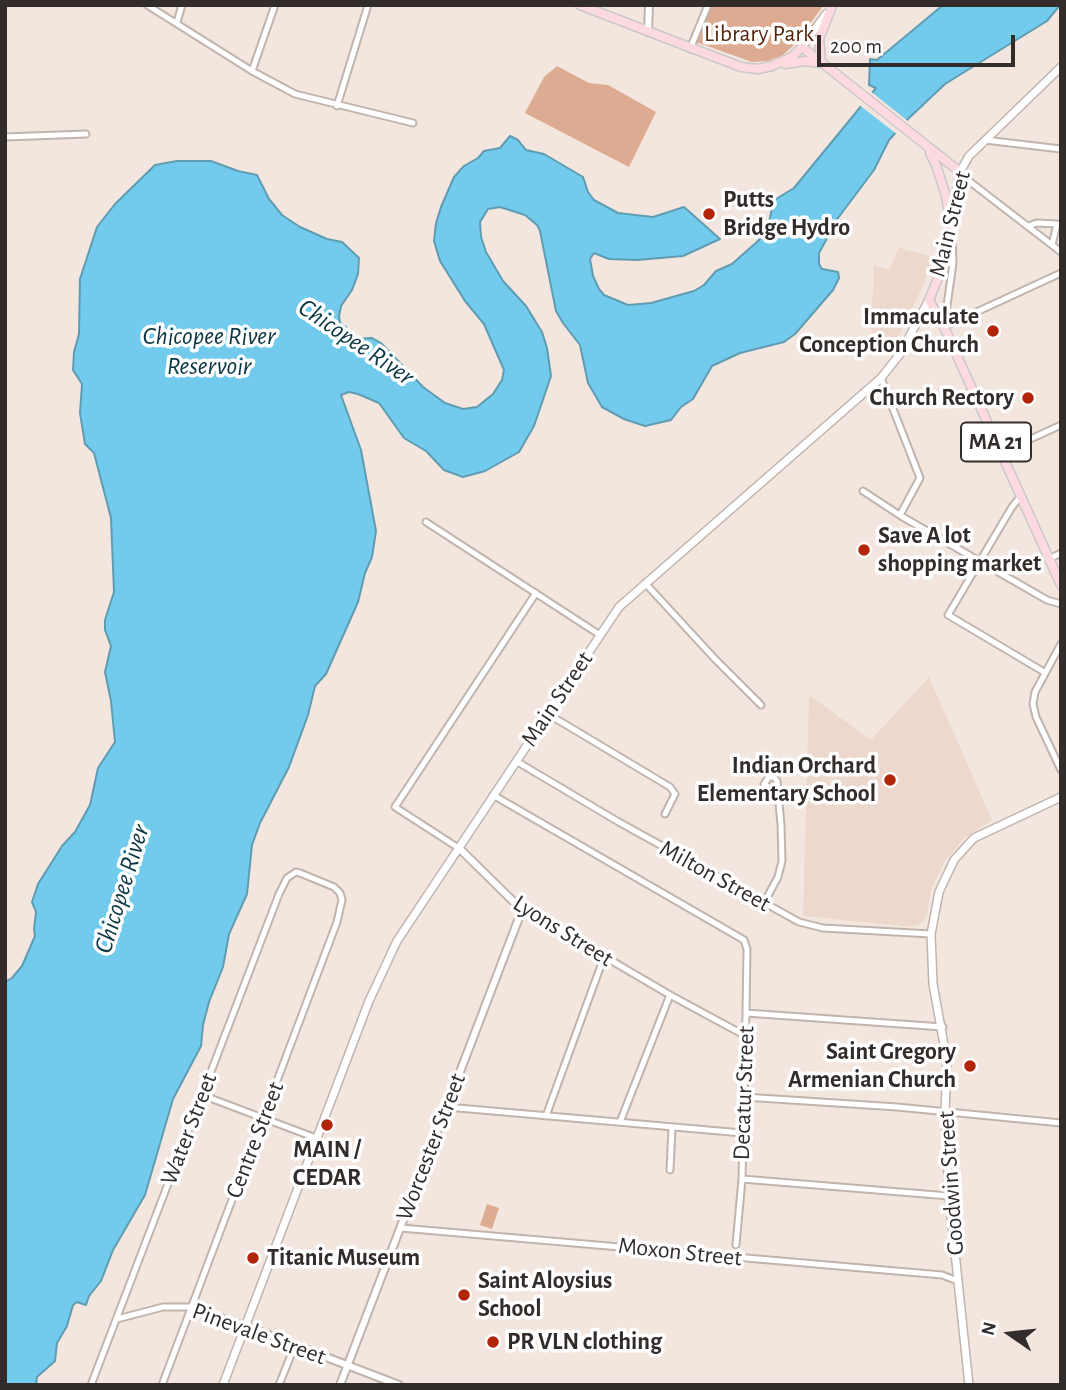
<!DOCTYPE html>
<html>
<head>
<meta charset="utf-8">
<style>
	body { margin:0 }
	#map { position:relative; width:1066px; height:1390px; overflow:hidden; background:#f3e6df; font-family:"Alegreya Sans",sans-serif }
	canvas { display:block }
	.frame { position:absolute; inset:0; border:7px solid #322d2b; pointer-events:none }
	.north { position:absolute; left:975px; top:1299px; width:70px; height:70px; -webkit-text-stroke:5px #fff; paint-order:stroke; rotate:284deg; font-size:19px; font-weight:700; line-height:28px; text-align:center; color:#322d2b }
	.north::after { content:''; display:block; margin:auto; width:24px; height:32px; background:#322d2b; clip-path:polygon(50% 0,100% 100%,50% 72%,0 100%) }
	.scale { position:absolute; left:817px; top:35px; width:198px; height:32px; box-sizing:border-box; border:4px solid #322d2b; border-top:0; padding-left:9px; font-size:21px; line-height:24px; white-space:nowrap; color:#322d2b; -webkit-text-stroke:5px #fff; paint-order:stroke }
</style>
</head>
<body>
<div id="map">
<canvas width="1066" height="1390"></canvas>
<div class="frame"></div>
<div class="north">N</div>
<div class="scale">200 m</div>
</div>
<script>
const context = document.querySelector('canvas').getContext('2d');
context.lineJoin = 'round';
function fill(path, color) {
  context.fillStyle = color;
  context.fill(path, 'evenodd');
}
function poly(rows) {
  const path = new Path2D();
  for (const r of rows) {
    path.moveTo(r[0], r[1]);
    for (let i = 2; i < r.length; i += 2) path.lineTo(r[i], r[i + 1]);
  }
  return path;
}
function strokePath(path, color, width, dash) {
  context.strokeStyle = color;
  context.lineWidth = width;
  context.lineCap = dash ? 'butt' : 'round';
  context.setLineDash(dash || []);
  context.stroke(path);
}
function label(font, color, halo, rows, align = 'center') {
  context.font = font + ' "Alegreya Sans",sans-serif';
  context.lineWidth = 7;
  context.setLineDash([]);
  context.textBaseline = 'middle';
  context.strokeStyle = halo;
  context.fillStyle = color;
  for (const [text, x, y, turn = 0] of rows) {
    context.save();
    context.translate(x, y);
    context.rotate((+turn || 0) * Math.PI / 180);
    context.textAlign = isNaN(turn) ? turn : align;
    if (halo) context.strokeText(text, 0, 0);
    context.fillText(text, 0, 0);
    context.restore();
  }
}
const built = poly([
	[899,248,933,257,923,286,893,348,880,342,868,326,873,295,874,265,889,270],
	[929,677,992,820,963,839,945,861,932,887,926,917,919,925,911,927,803,916,809,695,871,740]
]);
const green = poly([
	[710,5,824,5,794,45,783,55,768,61,752,62,693,41],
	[557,66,589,83,608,85,656,112,629,167,525,113,544,77],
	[487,1204,499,1208,492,1229,480,1225]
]);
const water = poly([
	[943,5,1060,5,1047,21,945,84,909,118,889,140,874,170,838,218,819,253,819,264,822,269,838,272,839,278,833,290,795,334,784,342,740,353,712,366,693,399,681,407,671,420,645,426,624,419,602,407,588,383,580,345,563,323,556,311,540,231,537,225,525,215,500,207,488,209,480,222,481,237,486,252,503,281,526,306,542,332,547,348,551,376,534,426,519,452,485,471,463,477,444,470,426,451,404,438,379,403,358,394,349,392,341,395,361,450,376,531,372,557,365,573,358,602,326,674,315,686,308,715,289,767,260,823,252,845,247,894,229,934,223,967,209,1002,203,1025,201,1046,173,1099,145,1195,113,1250,101,1281,89,1296,86,1305,77,1302,73,1305,67,1326,57,1343,55,1361,37,1377,36,1385,5,1385,5,982,12,978,22,966,35,936,34,929,36,912,32,902,38,884,62,846,75,832,90,805,98,768,115,742,111,701,105,672,111,646,105,630,105,620,114,592,111,518,94,453,85,444,80,413,82,384,73,370,74,352,79,334,80,279,97,227,115,204,155,165,177,161,211,161,238,171,257,175,269,199,282,215,300,227,327,239,342,242,359,258,358,274,352,290,341,306,339,316,340,323,346,327,348,335,354,339,372,338,381,343,423,387,445,403,463,409,477,407,493,394,502,380,504,370,484,324,465,301,440,261,434,241,436,223,441,207,454,177,464,166,478,158,484,151,500,148,510,136,518,140,526,150,544,154,583,177,588,192,594,200,618,213,653,217,684,207,720,239,683,256,637,260,609,259,594,253,590,259,593,276,599,289,604,295,628,305,651,303,694,291,704,285,716,271,732,264,758,241,768,229,772,207,776,199,794,188,876,88,869,85,870,59,877,60,943,5]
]);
const pier = poly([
	[869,90,909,122,898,135,858,104]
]);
const minor = poly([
	[147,5,252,71,295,94,413,123],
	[177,22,182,5],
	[690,49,708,5],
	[252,71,275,5],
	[337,106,368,5],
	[5,137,86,134],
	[985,140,1061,149],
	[960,172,969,181,1061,252],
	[1028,226,1037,223,1057,224],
	[1052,245,1057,224,1061,225],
	[944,327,1061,273],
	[944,327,953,263,952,236],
	[881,378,920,478,900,515],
	[1000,453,1061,425],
	[863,491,901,516,1047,600,1061,604],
	[1020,497,1012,507,948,615,1044,672],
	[426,522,600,635],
	[1049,559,1061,553],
	[645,583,715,659,761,705],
	[1061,644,1035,692,1033,704,1036,717,1061,770],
	[548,714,670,787,675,794,665,814],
	[516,761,617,821,799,922,823,928,931,934],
	[493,795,744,940,747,949,746,1013,742,1179,736,1245],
	[460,849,395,807,536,593],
	[764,903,778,877,782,861,781,825,777,781,774,777,769,777,764,784,778,794],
	[522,910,537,917,670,995,744,1035],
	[746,1013,943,1027],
	[202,1095,316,1138],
	[744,1097,897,1107,1061,1123],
	[447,1107,742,1133],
	[546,1116,604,957],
	[620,1122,670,995],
	[670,1170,672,1127],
	[742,1179,949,1196],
	[401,1228,942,1275,958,1281],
	[117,1319,163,1307,191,1307,245,1326],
	[91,1385,279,894,287,878,296,872,300,873,334,887,340,893,342,900,337,922,162,1385],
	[279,1385,295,1345]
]);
const tertiary = poly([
	[648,32,649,5],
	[245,1326,399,1385],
	[340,1385,522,910,460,849]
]);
const secondary = poly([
	[802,47,826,14],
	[960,172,969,156,1061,67],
	[223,1385,369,1001,397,941,619,607,881,378,900,354,929,300],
	[969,1385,949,1196,945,1113,947,1061,933,984,931,934,939,892,954,860,974,838,1061,797]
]);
const primary = poly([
	[580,5,741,67,758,69,772,66,792,57,802,47,960,172,949,239,938,278,929,300,944,327,1061,585],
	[821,63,819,39,832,6],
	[785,64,805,61,820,63],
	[930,153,936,165,946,196,950,220]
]);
const markers = [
	[709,214,7,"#b12506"],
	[993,331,7,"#b12506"],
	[1028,398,7,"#b12506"],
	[864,550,7,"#b12506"],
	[890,780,7,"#b12506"],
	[970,1066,7,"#b12506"],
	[327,1125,7,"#b12506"],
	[253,1258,7,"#b12506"],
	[464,1295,7,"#b12506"],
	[493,1342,7,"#b12506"]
];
const shields = [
	[996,442,70]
];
const shieldNames = [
	["MA 21",996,442]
];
const parkNames = [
	["Library Park",759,34]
];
const poiNames = [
	["Putts",723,200],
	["Bridge Hydro",723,228],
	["Immaculate",979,317,"right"],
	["Conception Church",979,345,"right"],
	["Church Rectory",1014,398,"right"],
	["Save A lot",878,536],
	["shopping market",878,564],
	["Indian Orchard",876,766,"right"],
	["Elementary School",876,794,"right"],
	["Saint Gregory",956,1052,"right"],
	["Armenian Church",956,1080,"right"],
	["MAIN /",327,1150,"center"],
	["CEDAR",327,1178,"center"],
	["Titanic Museum",267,1258],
	["Saint Aloysius",478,1281],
	["School",478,1309],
	["PR VLN clothing",507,1342]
];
const streetNames = [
	["Main Street",950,224,-76],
	["Main Street",557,699,-56],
	["Milton Street",715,876,29],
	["Lyons Street",563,931,32],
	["Decatur Street",744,1093,-88],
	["Water Street",189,1129,-69],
	["Centre Street",255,1140,-69],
	["Worcester Street",431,1147,-69],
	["Goodwin Street",951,1183,-94],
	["Moxon Street",680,1252,6],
	["Pinevale Street",259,1334,20]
];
const waterNames = [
	["Chicopee River",209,336],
	["Reservoir",209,366],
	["Chicopee River",356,342,34],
	["Chicopee River",122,889,-73]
];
fill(built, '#edd8cd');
fill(green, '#ddab91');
fill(water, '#72cbec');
strokePath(water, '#5f9cb2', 2);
fill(pier, '#f3e6df');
strokePath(minor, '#c0b4ad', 9);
strokePath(tertiary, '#c0b4ad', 10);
strokePath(secondary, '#c0b4ad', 10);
strokePath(primary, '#cac8c8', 11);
strokePath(minor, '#fff', 5);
strokePath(tertiary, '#fff', 6);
strokePath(secondary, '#fff', 7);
strokePath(primary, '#fddae0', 8);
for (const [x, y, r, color] of markers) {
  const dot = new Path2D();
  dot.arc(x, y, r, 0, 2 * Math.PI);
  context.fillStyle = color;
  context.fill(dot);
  strokePath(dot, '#fff', 2.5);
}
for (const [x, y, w] of shields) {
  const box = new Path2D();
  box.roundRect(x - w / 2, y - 19.5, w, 39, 5);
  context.fillStyle = '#fff';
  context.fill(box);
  strokePath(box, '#322d2b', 2);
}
label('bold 23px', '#322d2b', null, shieldNames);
label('24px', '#55280d', '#fff', parkNames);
label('bold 24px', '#322d2b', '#fff', poiNames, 'left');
label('24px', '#322d2b', '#fff', streetNames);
label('italic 26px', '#0b3643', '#fff', waterNames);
</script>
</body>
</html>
